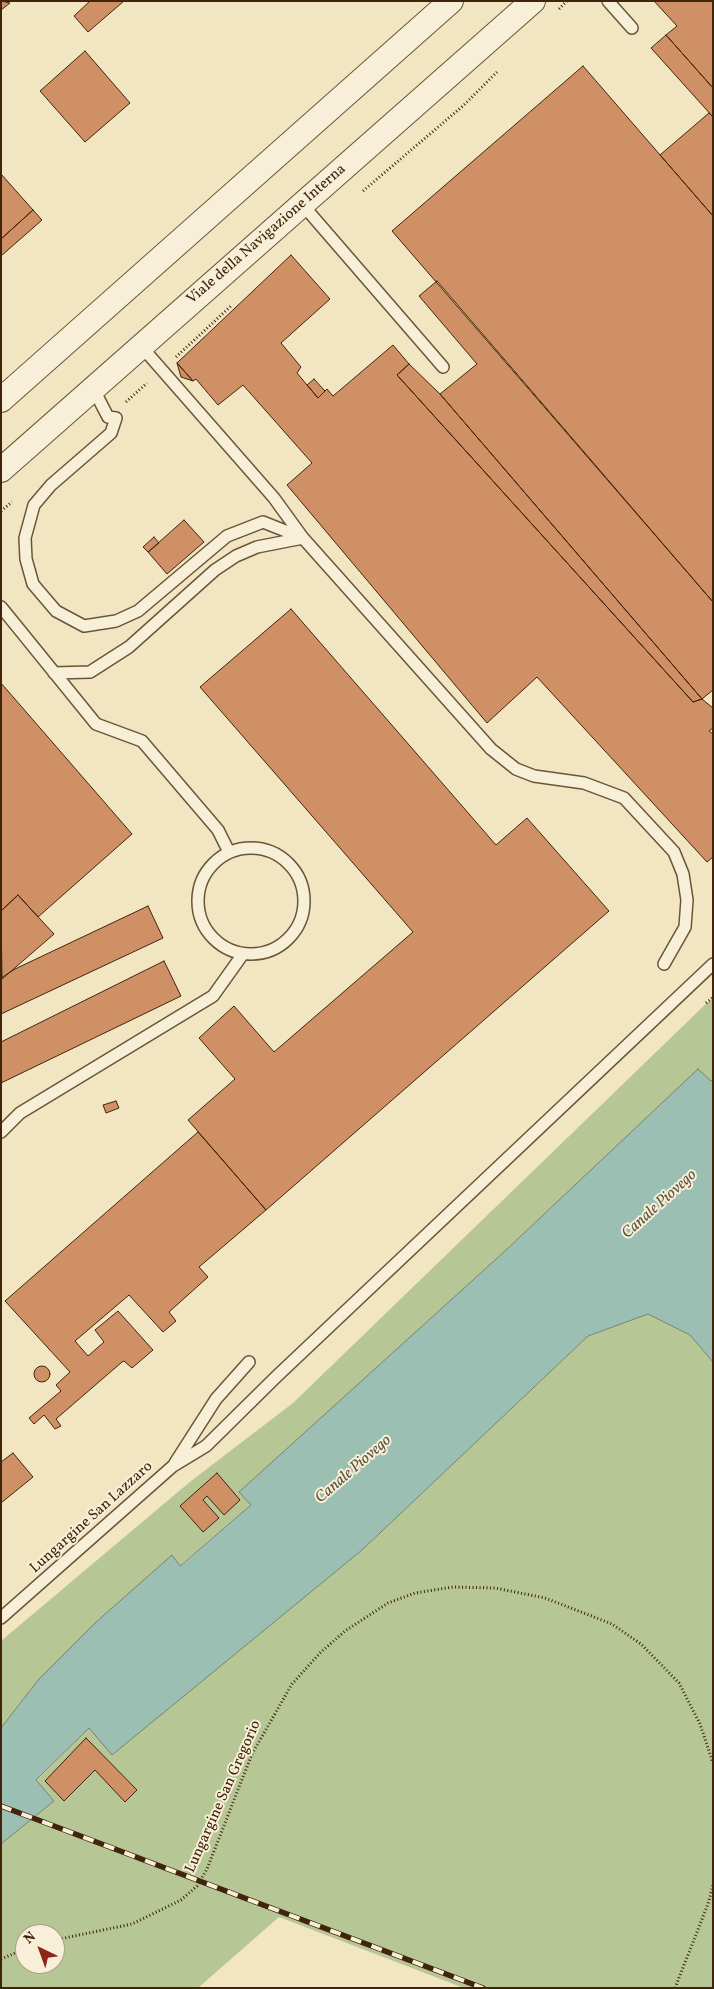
<!DOCTYPE html>
<html>
<head>
<meta charset="utf-8">
<style>
	body { margin:0 }
	#map { position:relative; width:714px; height:1989px; overflow:hidden; background:#f2e6c2; font-family:Vollkorn,serif }
	canvas { display:block }
	.frame { position:absolute; inset:0; border:2px solid #40240c; pointer-events:none }
	.north { position:absolute; left:15px; top:1924px; width:50px; height:50px; box-sizing:border-box; background:#f7efd7; border:1px solid #ae9e86; border-radius:50%; rotate:318deg; font-size:14px; font-weight:700; line-height:20px; text-align:center; color:#40240c }
	.north::after { content:''; display:block; margin:auto; width:18px; height:22px; background:#8f2418; clip-path:polygon(50% 0,100% 100%,50% 72%,0 100%) }
</style>
</head>
<body>
<div id="map">
<canvas width="714" height="1989"></canvas>
<div class="frame"></div>
<div class="north">N</div>
</div>
<script>
const context = document.querySelector('canvas').getContext('2d');
context.lineJoin = 'round';
function fill(path, color) {
  context.fillStyle = color;
  context.fill(path, 'evenodd');
}
function poly(rows) {
  const path = new Path2D();
  for (const r of rows) {
    if (r.length === 3) {
      path.moveTo(r[0] + r[2], r[1]);
      path.arc(r[0], r[1], r[2], 0, 2 * Math.PI);
      continue;
    }
    path.moveTo(r[0], r[1]);
    for (let i = 2; i < r.length; i += 2) path.lineTo(r[i], r[i + 1]);
  }
  return path;
}
function strokePath(path, color, width, dash) {
  context.strokeStyle = color;
  context.lineWidth = width;
  context.lineCap = dash ? 'butt' : 'round';
  context.setLineDash(dash || []);
  context.stroke(path);
}
function label(font, color, halo, rows, align = 'center') {
  context.font = font + ' Vollkorn,serif';
  context.lineWidth = 4;
  context.setLineDash([]);
  context.textBaseline = 'middle';
  context.strokeStyle = halo;
  context.fillStyle = color;
  for (const [text, x, y, turn = 0] of rows) {
    context.save();
    context.translate(x, y);
    context.rotate((+turn || 0) * Math.PI / 180);
    context.textAlign = isNaN(turn) ? turn : align;
    if (halo) context.strokeText(text, 0, 0);
    context.fillText(text, 0, 0);
    context.restore();
  }
}
const green = poly([
	[713,997,713,1079,711,1081,698,1070,505,1251,240,1492,251,1505,179,1566,172,1556,95,1623,39,1679,1,1728,1,1641,191,1481,293,1403],
	[648,1314,690,1335,713,1362,713,1988,464,1988,279,1917,198,1988,1,1988,1,1844,54,1801,36,1781,89,1728,112,1754,362,1550,588,1336],
	[25,1934,55,1934,55,1964,25,1964]
]);
const water = poly([
	[698,1069,711,1081,713,1079,713,1362,690,1335,648,1314,588,1336,362,1550,112,1755,89,1728,36,1780,54,1801,1,1844,1,1728,39,1679,95,1623,172,1555,180,1566,251,1505,239,1492,505,1251,698,1069]
]);
const building = poly([
	[1,1,10,3,1,10,1,1],
	[90,1,124,1,88,32,74,16,90,1],
	[654,1,713,1,713,88,666,35,677,26,654,1],
	[666,35,713,88,713,117,651,48,666,35],
	[85,51,130,103,85,142,40,91,85,51],
	[583,66,713,216,713,602,392,231,583,66],
	[709,113,713,117,713,216,660,155,709,113],
	[1,174,33,210,1,239,1,174],
	[33,210,42,220,1,256,1,239,33,210],
	[291,255,330,299,281,343,301,367,297,373,318,398,327,389,333,396,393,345,409,364,397,375,693,702,702,699,713,708,713,728,709,731,713,734,713,857,707,862,537,677,487,723,287,485,312,463,243,385,218,405,196,379,193,381,177,363,291,255],
	[437,281,713,602,713,690,702,699,440,394,477,364,419,296,437,281],
	[177,363,193,381,181,377,177,363],
	[409,364,440,394,702,699,693,702,397,375,409,364],
	[314,379,325,391,318,398,307,385,314,379],
	[184,520,204,542,167,574,148,552,184,520],
	[154,537,159,543,148,552,143,547,154,537],
	[291,609,496,845,527,818,609,911,266,1210,188,1120,235,1079,199,1038,234,1006,274,1052,413,932,200,687,291,609],
	[1,683,132,834,38,917,18,895,1,911,1,683],
	[18,895,54,934,2,979,1,911,18,895],
	[148,906,163,938,1,1014,1,978,15,969,148,906],
	[164,961,181,996,1,1083,1,1042,164,961],
	[116,1101,119,1108,106,1113,103,1105,116,1101],
	[198,1132,266,1210,199,1267,208,1277,169,1312,176,1321,163,1332,129,1295,75,1341,88,1356,104,1342,95,1330,118,1311,153,1350,132,1368,124,1361,122,1362,56,1419,61,1426,55,1429,44,1415,34,1424,29,1418,61,1391,56,1385,70,1372,5,1301,198,1132],
	[42,1374,8],
	[13,1453,33,1477,1,1503,1,1462,13,1453],
	[217,1473,240,1500,224,1515,207,1496,203,1500,219,1518,203,1532,180,1506,217,1473],
	[86,1738,137,1790,125,1802,95,1770,64,1801,45,1781,86,1738]
]);
const path = poly([
	[559,9,567,1],
	[363,191,464,105,497,72],
	[176,357,232,305],
	[126,402,147,383],
	[1,511,12,502],
	[706,1003,713,997],
	[55,1940,132,1924,181,1900,197,1886,207,1869,252,1754,292,1684,320,1653,345,1631,388,1603,415,1593,453,1587,495,1588,545,1598,612,1624,641,1644,679,1683,700,1724,713,1763],
	[1,1959,25,1949],
	[675,1988,708,1904,713,1885]
]);
const service = poly([
	[608,1,632,28],
	[302,204,443,367],
	[141,346,274,498,303,538,491,749,516,769,534,776,584,783,624,798,674,852,683,874,687,900,685,927,664,964],
	[93,388,108,417,116,418,111,433,51,485,34,505,25,538,26,559,33,584,56,611,84,626,116,621,138,611,227,536,263,522,303,538],
	[1,607,96,724,142,741,218,830,229,852],
	[54,673,90,672,129,647,215,570,236,556,257,547,303,538],
	[251,901,53],
	[1,1132,20,1113,213,996,243,954],
	[175,1463,216,1399,249,1362],
	[1,1618,173,1466,206,1446,277,1376,713,964]
]);
const minor = poly([
	[1,400,451,1],
	[1,470,533,1]
]);
const rail = poly([
	[1,1806,483,1988]
]);
const streetNames = [
	["Viale della Navigazione Interna",267,235,-41],
	["Lungargine San Lazzaro",92,1518,-42],
	["Lungargine San Gregorio",224,1797,-66]
];
const waterNames = [
	["Canale Piovego",660,1205,-42],
	["Canale Piovego",354,1470,-41]
];
fill(green, '#b7c695');
fill(water, '#9bc0b3');
strokePath(water, '#778270', 1);
fill(building, '#d09065');
strokePath(building, '#40240c', 1);
strokePath(service, '#6c543a', 14);
strokePath(minor, '#6c543a', 26);
strokePath(path, '#40240c', 3, [1, 2.5]);
strokePath(service, '#f7efd7', 11);
strokePath(minor, '#f7efd7', 24);
strokePath(rail, '#40240c', 5.5);
strokePath(rail, '#f7efd7', 4, [11]);
label('15px', '#40240c', '#f7efd7', streetNames);
label('italic 16px', '#5b533e', '#f7efd7', waterNames);
</script>
</body>
</html>
